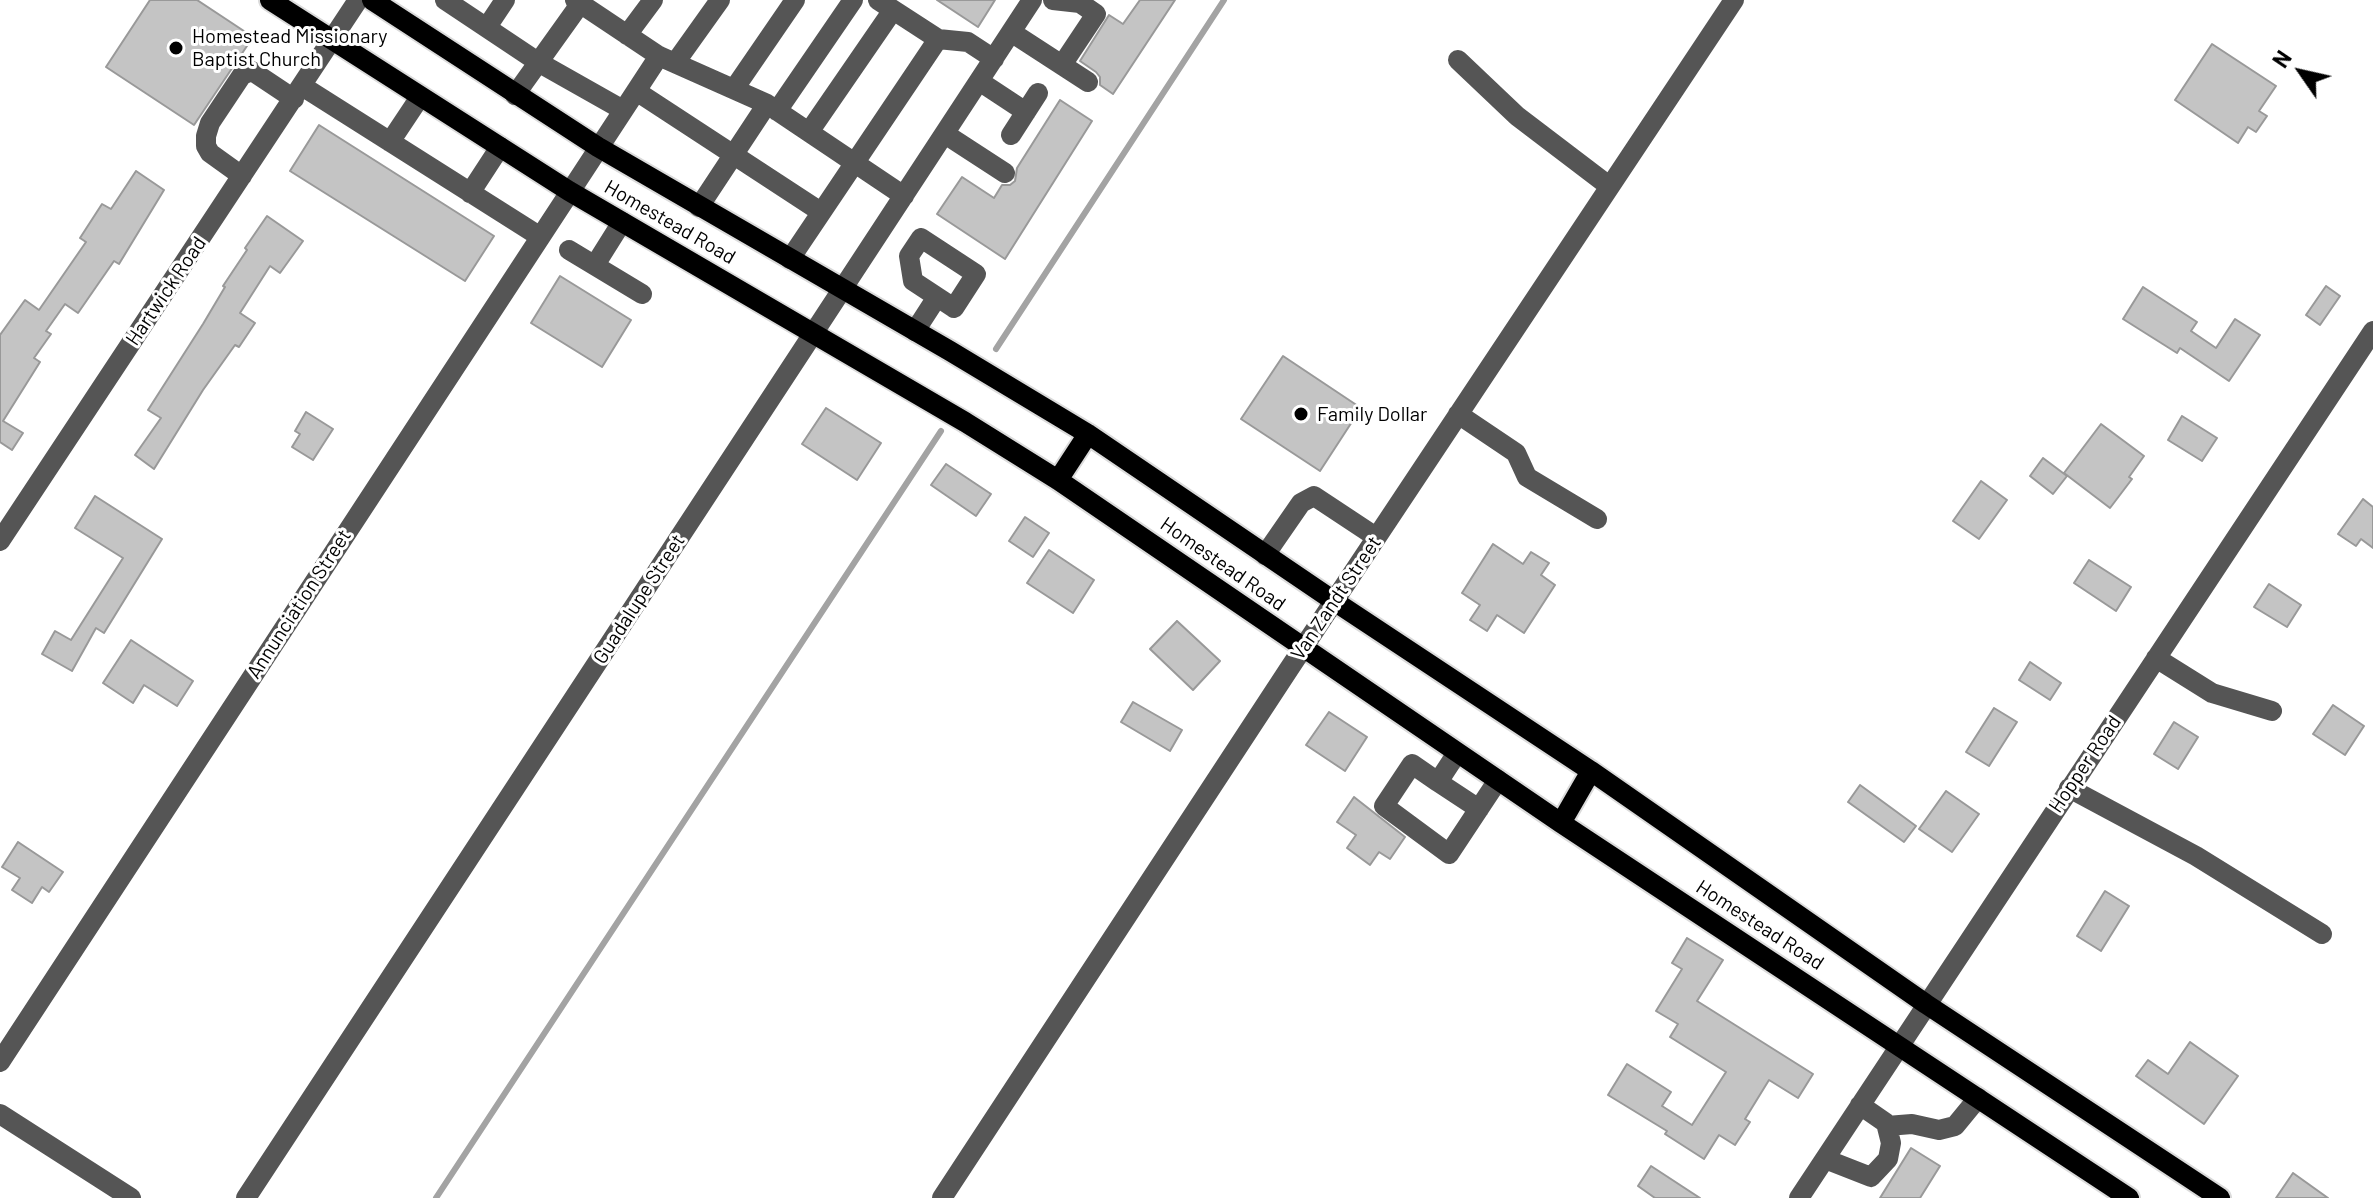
<!DOCTYPE html>
<html>
<head>
<meta charset="utf-8">
<style>
	body { margin:0 }
	#map { position:relative; width:2373px; height:1198px; overflow:hidden; background:#fff; font-family:Barlow,sans-serif }
	canvas { display:block }
	.north { position:absolute; left:2261px; top:32px; width:80px; height:80px; -webkit-text-stroke:6px #fff; paint-order:stroke; rotate:304deg; font-size:22px; font-weight:700; line-height:32px; text-align:center; color:#000 }
	.north::after { content:''; display:block; margin:auto; width:28px; height:36px; background:#000; clip-path:polygon(50% 0,100% 100%,50% 72%,0 100%) }
</style>
</head>
<body>
<div id="map">
<canvas width="2373" height="1198"></canvas>
<div class="north">N</div>
</div>
<script>
const context = document.querySelector('canvas').getContext('2d');
context.lineJoin = 'round';
function poly(rows) {
  const path = new Path2D();
  for (const r of rows) {
    path.moveTo(r[0], r[1]);
    for (let i = 2; i < r.length; i += 2) path.lineTo(r[i], r[i + 1]);
  }
  return path;
}
function strokePath(path, color, width, dash) {
  context.strokeStyle = color;
  context.lineWidth = width;
  context.lineCap = dash ? 'butt' : 'round';
  context.setLineDash(dash || []);
  context.stroke(path);
}
function fill(path, color) {
  context.fillStyle = color;
  context.fill(path, 'evenodd');
}
function label(font, color, halo, rows, align = 'center') {
  context.font = font + ' Barlow,sans-serif';
  context.lineWidth = 6;
  context.setLineDash([]);
  context.textBaseline = 'middle';
  context.strokeStyle = halo;
  context.fillStyle = color;
  for (const [text, x, y, turn = 0] of rows) {
    context.save();
    context.translate(x, y);
    context.rotate((+turn || 0) * Math.PI / 180);
    context.textAlign = isNaN(turn) ? turn : align;
    if (halo) context.strokeText(text, 0, 0);
    context.fillText(text, 0, 0);
    context.restore();
  }
}
const stream = poly([
	[996,349,1224,0],
	[436,1198,941,431]
]);
const building = poly([
	[150,0,197,0,253,37,194,125,106,67,150,0],
	[937,0,995,0,978,27,937,0],
	[1140,0,1175,0,1113,94,1100,85,1100,77,1096,72,1080,61,1109,15,1123,24,1140,0],
	[2212,44,2276,86,2259,111,2267,116,2256,132,2248,127,2238,143,2175,100,2212,44],
	[1060,100,1092,121,1005,259,937,214,962,177,994,198,1002,185,1010,185,1015,181,1017,168,1060,100],
	[319,125,494,236,465,281,290,171,319,125],
	[136,171,164,190,119,264,114,261,78,313,65,304,46,331,51,334,34,358,40,362,3,421,23,433,12,450,0,442,0,335,25,300,39,310,86,242,80,238,102,204,111,209,136,171],
	[267,216,303,241,280,273,270,266,240,313,255,323,239,347,235,345,203,390,154,469,135,455,161,418,148,410,203,324,225,287,223,286,247,250,245,248,267,216],
	[560,276,631,320,602,367,531,323,560,276],
	[2326,286,2340,296,2320,325,2306,315,2326,286],
	[2143,287,2197,322,2191,331,2216,348,2235,319,2260,335,2229,381,2180,348,2177,353,2123,319,2143,287],
	[1283,356,1361,408,1320,471,1241,419,1283,356],
	[826,408,881,443,857,480,802,444,826,408],
	[306,412,333,429,313,460,292,447,300,434,295,431,306,412],
	[2182,416,2217,438,2202,461,2168,440,2182,416],
	[2101,424,2144,456,2129,477,2132,479,2110,508,2064,473,2101,424],
	[2043,458,2067,476,2053,494,2030,476,2043,458],
	[946,464,991,494,976,516,931,485,946,464],
	[1981,481,2007,500,1979,539,1953,521,1981,481],
	[95,496,162,539,104,633,96,628,72,671,42,654,55,631,71,640,123,558,75,528,95,496],
	[2363,499,2373,507,2373,548,2361,539,2356,546,2338,534,2363,499],
	[1025,517,1049,533,1033,557,1009,541,1025,517],
	[1493,544,1523,564,1531,552,1549,563,1541,575,1555,585,1524,633,1497,615,1487,631,1470,620,1480,605,1462,593,1493,544],
	[1049,550,1094,580,1073,613,1027,583,1049,550],
	[2089,560,2131,587,2116,611,2074,583,2089,560],
	[2269,584,2301,605,2287,627,2254,607,2269,584],
	[1177,621,1220,661,1193,690,1150,649,1177,621],
	[131,640,193,681,177,706,144,685,133,703,103,683,131,640],
	[2030,662,2061,683,2050,700,2019,680,2030,662],
	[1133,702,1182,730,1170,751,1121,722,1133,702],
	[2333,705,2364,726,2345,755,2313,734,2333,705],
	[1994,708,2017,722,1989,766,1966,752,1994,708],
	[1329,712,1367,737,1345,771,1306,745,1329,712],
	[2174,722,2198,737,2178,769,2154,754,2174,722],
	[1860,785,1916,826,1904,842,1848,802,1860,785],
	[1946,791,1979,814,1952,852,1919,829,1946,791],
	[1354,797,1405,837,1390,859,1379,852,1370,865,1347,848,1356,835,1337,822,1354,797],
	[18,842,63,872,49,892,42,887,32,903,12,890,20,878,2,867,18,842],
	[2105,891,2129,906,2101,951,2077,936,2105,891],
	[1687,938,1723,960,1697,1001,1813,1074,1798,1098,1769,1080,1745,1119,1750,1122,1735,1145,1719,1135,1704,1159,1665,1134,1667,1131,1608,1095,1627,1064,1671,1092,1662,1106,1692,1125,1726,1072,1670,1037,1678,1024,1656,1011,1682,969,1672,963,1687,938],
	[2190,1042,2238,1076,2204,1124,2136,1076,2148,1060,2168,1074,2190,1042],
	[1911,1148,1940,1166,1920,1198,1880,1198,1911,1148],
	[1651,1166,1700,1198,1655,1198,1638,1186,1651,1166],
	[2293,1173,2328,1198,2276,1198,2293,1173]
]);
const minor = poly([
	[445,0,538,62,623,110],
	[575,0,659,56,767,104,904,196],
	[1053,0,1080,3,1096,14,1062,65],
	[487,27,505,0],
	[1011,32,1088,82],
	[627,35,653,0],
	[938,39,968,42,994,59],
	[1458,60,1517,116,1609,186],
	[675,63,720,0],
	[979,81,1026,112],
	[302,86,539,236],
	[734,89,795,0],
	[636,91,821,212],
	[515,95,583,0],
	[777,111,853,0],
	[809,132,893,10],
	[945,134,1005,173],
	[1011,135,1038,93],
	[390,142,420,97],
	[242,176,210,153,206,146,206,136,210,123,242,75,252,71,294,99],
	[470,193,500,147],
	[699,207,767,104],
	[921,238,976,274,954,308,913,281,909,256,921,238],
	[569,250,642,294],
	[790,259,938,39,878,0],
	[595,265,622,222],
	[915,331,937,297],
	[1458,414,1516,453,1527,477,1597,519],
	[0,541,358,0],
	[1265,555,1301,503,1314,496,1376,537],
	[2156,658,2212,693,2272,711],
	[1457,753,1438,782,1412,764,1384,806,1449,854,1498,780],
	[1438,782,1479,809],
	[2069,788,2196,856,2322,934],
	[0,1062,659,56],
	[0,1114,131,1198],
	[1887,1126,1912,1124,1939,1130,1955,1126,1978,1098],
	[1825,1159,1871,1177,1888,1159,1891,1143,1886,1123,1860,1105],
	[246,1198,1032,0],
	[942,1198,1289,669,1734,0],
	[1799,1198,2373,331]
]);
const major = poly([
	[270,0,569,191,965,422,1058,480,1561,823,2129,1198],
	[372,0,598,147,950,351,1088,434,1334,601,1591,771,1926,1004,2220,1198],
	[1058,480,1088,434],
	[1561,823,1591,771]
]);
const markers = [
	[176,48,8,"#000"],
	[1301,414,8,"#000"]
];
const poiNames = [
	["Homestead Missionary",192,36],
	["Baptist Church",192,59],
	["Family Dollar",1317,414]
];
const streetNames = [
	["Homestead Road",670,222,30],
	["Hartwick Road",166,291,-56],
	["Homestead Road",1223,564,35],
	["Van Zandt Street",1336,598,-56],
	["Guadalupe Street",639,599,-57],
	["Annunciation Street",299,604,-57],
	["Hopper Road",2085,764,-56],
	["Homestead Road",1760,925,33]
];
strokePath(stream, '#a3a3a3', 6);
fill(building, '#c4c4c4');
strokePath(building, '#999', 2);
strokePath(major, '#dbdbdb', 24);
strokePath(minor, '#555', 20);
strokePath(major, '#000', 20);
for (const [x, y, r, color] of markers) {
  const dot = new Path2D();
  dot.arc(x, y, r, 0, 2 * Math.PI);
  context.fillStyle = color;
  context.fill(dot);
  strokePath(dot, '#fff', 3);
}
label('20px', '#000', '#fff', poiNames, 'left');
label('20px', '#000', '#fff', streetNames);
</script>
</body>
</html>
